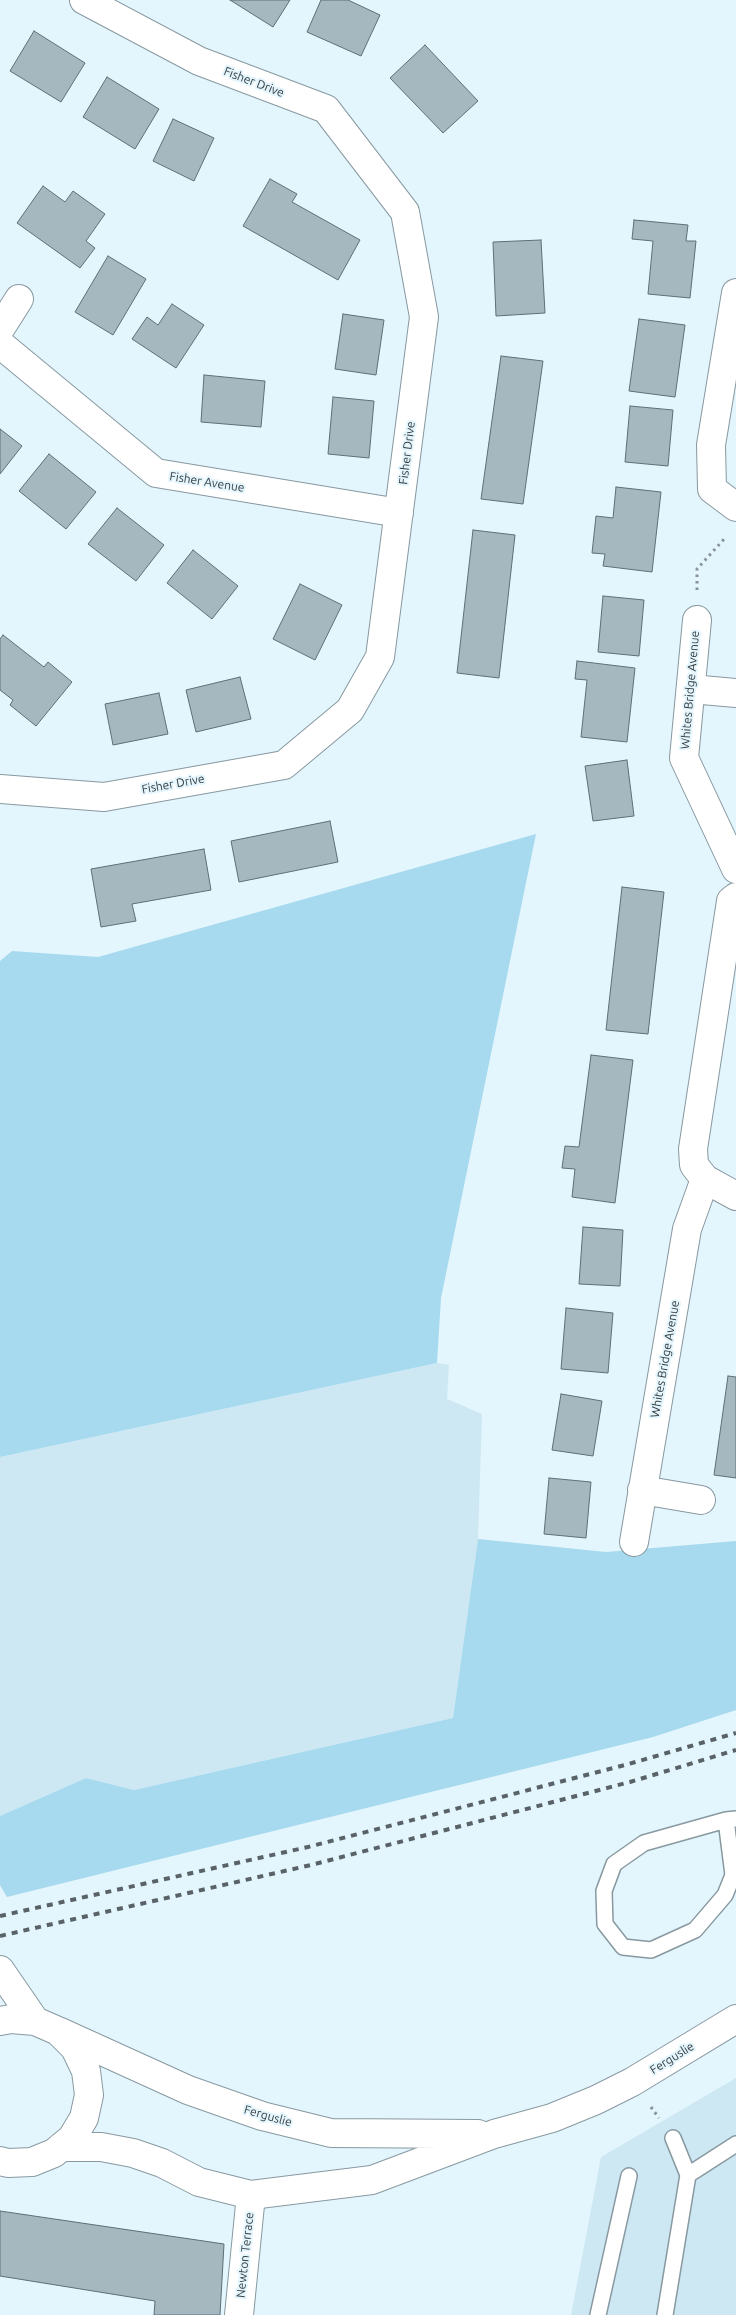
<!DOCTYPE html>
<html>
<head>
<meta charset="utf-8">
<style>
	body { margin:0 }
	canvas { display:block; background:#e3f5fd }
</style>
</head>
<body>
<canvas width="736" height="2315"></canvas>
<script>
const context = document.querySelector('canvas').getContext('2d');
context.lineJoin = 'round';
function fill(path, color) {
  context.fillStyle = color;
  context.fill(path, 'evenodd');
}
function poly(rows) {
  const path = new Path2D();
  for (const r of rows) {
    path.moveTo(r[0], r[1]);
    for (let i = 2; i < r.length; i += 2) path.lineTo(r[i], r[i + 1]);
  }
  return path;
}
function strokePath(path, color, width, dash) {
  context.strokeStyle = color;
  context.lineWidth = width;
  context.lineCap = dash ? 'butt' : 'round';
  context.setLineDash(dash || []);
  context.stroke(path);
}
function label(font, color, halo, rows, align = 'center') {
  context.font = font + ' Ubuntu,sans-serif';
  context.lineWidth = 4;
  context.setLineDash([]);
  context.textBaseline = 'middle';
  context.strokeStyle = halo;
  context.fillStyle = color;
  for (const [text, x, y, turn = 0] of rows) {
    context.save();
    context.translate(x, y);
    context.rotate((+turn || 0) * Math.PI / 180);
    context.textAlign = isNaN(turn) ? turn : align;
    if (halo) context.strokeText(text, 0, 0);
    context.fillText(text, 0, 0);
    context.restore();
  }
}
const built = poly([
	[437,1363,449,1365,447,1399,482,1414,478,1539,453,1718,134,1790,86,1778,0,1816,0,1457],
	[736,2078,736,2315,571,2315,601,2157]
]);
const green = poly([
	[536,834,441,1298,437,1363,0,1457,0,961,12,951,98,957],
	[478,1539,606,1552,736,1541,736,1710,653,1737,7,1897,0,1885,0,1816,86,1778,134,1790,453,1718]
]);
const building = poly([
	[230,0,290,0,273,27,230,0],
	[321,0,348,0,380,15,361,56,307,32,321,0],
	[34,31,85,63,61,102,10,71,34,31],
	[425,45,478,101,443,133,390,78,425,45],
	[107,77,159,109,135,149,83,117,107,77],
	[173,119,214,138,194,181,153,161,173,119],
	[270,179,297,194,292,202,360,240,338,280,243,226,270,179],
	[43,186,65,202,73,191,105,214,86,241,95,248,80,268,17,223,43,186],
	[634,220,688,225,686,241,696,241,690,298,648,294,653,241,632,239,634,220],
	[541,240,545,313,496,316,493,242,541,240],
	[108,256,146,279,113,335,75,312,108,256],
	[172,304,204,325,176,368,132,339,147,317,158,325,172,304],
	[343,314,384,320,376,375,335,369,343,314],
	[639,319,685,325,675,397,629,391,639,319],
	[501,356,543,361,523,504,481,499,501,356],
	[204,375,265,381,261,427,201,422,204,375],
	[333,397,374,401,369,458,328,454,333,397],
	[630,406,673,410,668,466,625,462,630,406],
	[0,429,22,446,0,474,0,429],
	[49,454,96,492,66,529,19,491,49,454],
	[616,487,661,492,652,572,603,566,605,554,592,553,596,516,613,518,616,487],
	[117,508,164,545,136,581,88,544,117,508],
	[473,530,515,535,499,678,457,673,473,530],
	[193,550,238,586,212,619,167,583,193,550],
	[300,584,342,605,315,660,273,639,300,584],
	[603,596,644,600,639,656,598,652,603,596],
	[3,635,44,667,48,662,72,682,36,726,10,705,13,700,0,690,0,639,3,635],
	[577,661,635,668,627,742,581,737,587,680,575,679,577,661],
	[240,677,251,719,196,732,186,690,240,677],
	[159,693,168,734,113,745,105,704,159,693],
	[627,760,634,816,593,821,585,766,627,760],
	[330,821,338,862,239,882,231,841,330,821],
	[204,849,211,890,132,904,136,921,101,927,91,869,204,849],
	[622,887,664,892,648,1034,606,1030,622,887],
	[591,1055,633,1060,615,1203,572,1197,575,1169,562,1168,565,1146,579,1147,591,1055],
	[583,1227,623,1230,620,1286,579,1284,583,1227],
	[566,1308,613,1313,608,1373,561,1369,566,1308],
	[728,1376,736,1377,736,1478,714,1475,728,1376],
	[561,1394,602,1401,593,1456,552,1450,561,1394],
	[549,1478,591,1482,586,1538,544,1534,549,1478],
	[0,2211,224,2244,220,2315,154,2315,155,2301,0,2276,0,2211]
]);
const path = poly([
	[697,590,697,569,726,537],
	[651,2107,659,2118]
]);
const lane = poly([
	[726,1820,733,1875,725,1895,695,1930,651,1950,623,1947,605,1924,604,1891,614,1864,644,1843,726,1820,736,1819],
	[688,2175,736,2144],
	[598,2315,629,2176],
	[665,2315,688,2175,673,2138]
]);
const street = poly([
	[736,293,711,445,712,489,736,507],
	[0,329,19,299],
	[0,344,156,473,399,513],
	[697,620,684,758,736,869],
	[691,689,736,693],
	[0,789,104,797,284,765,350,710,380,657,424,317,405,212,326,109,199,61,84,0],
	[736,897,731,901,693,1149,694,1165,705,1179,736,1196],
	[642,1490,701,1500],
	[634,1542,687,1229,705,1179],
	[239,2315,251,2195]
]);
const primary = poly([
	[0,1970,35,2021],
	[0,2021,11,2019,35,2021,58,2031,75,2048,86,2071,89,2095,84,2118,72,2138,54,2153,32,2162,8,2163,0,2161],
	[58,2031,188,2090,262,2116,331,2133,478,2134],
	[61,2147,101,2147,133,2153,162,2163,199,2182,251,2195,372,2180,494,2134,552,2118,596,2100,632,2082,736,2019]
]);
const rail = poly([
	[0,1916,308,1847,625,1765,736,1733],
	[0,1936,311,1865,630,1782,736,1750]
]);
const streetNames = [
	["Fisher Drive",254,82,21],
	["Fisher Drive",407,453,-83],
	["Fisher Avenue",207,482,9],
	["Whites Bridge Avenue",690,690,-85],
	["Fisher Drive",173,784,-10],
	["Whites Bridge Avenue",665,1359,-80],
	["Ferguslie",672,2058,-32],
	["Ferguslie",268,2116,16],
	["Newton Terrace",245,2255,-84]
];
fill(built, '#cee8f3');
fill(green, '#a7daee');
fill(building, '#a6b8bf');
strokePath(building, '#5e6f75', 1);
strokePath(lane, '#8899a0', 18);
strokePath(street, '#8899a0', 30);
strokePath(primary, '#8899a0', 30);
strokePath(path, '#879399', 3, [2.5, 4]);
strokePath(lane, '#fff', 15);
strokePath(street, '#fff', 28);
strokePath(primary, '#fff', 28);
strokePath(rail, '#596266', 4, [6, 6]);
label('12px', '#373e41', '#e3f5fd', streetNames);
</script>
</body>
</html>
